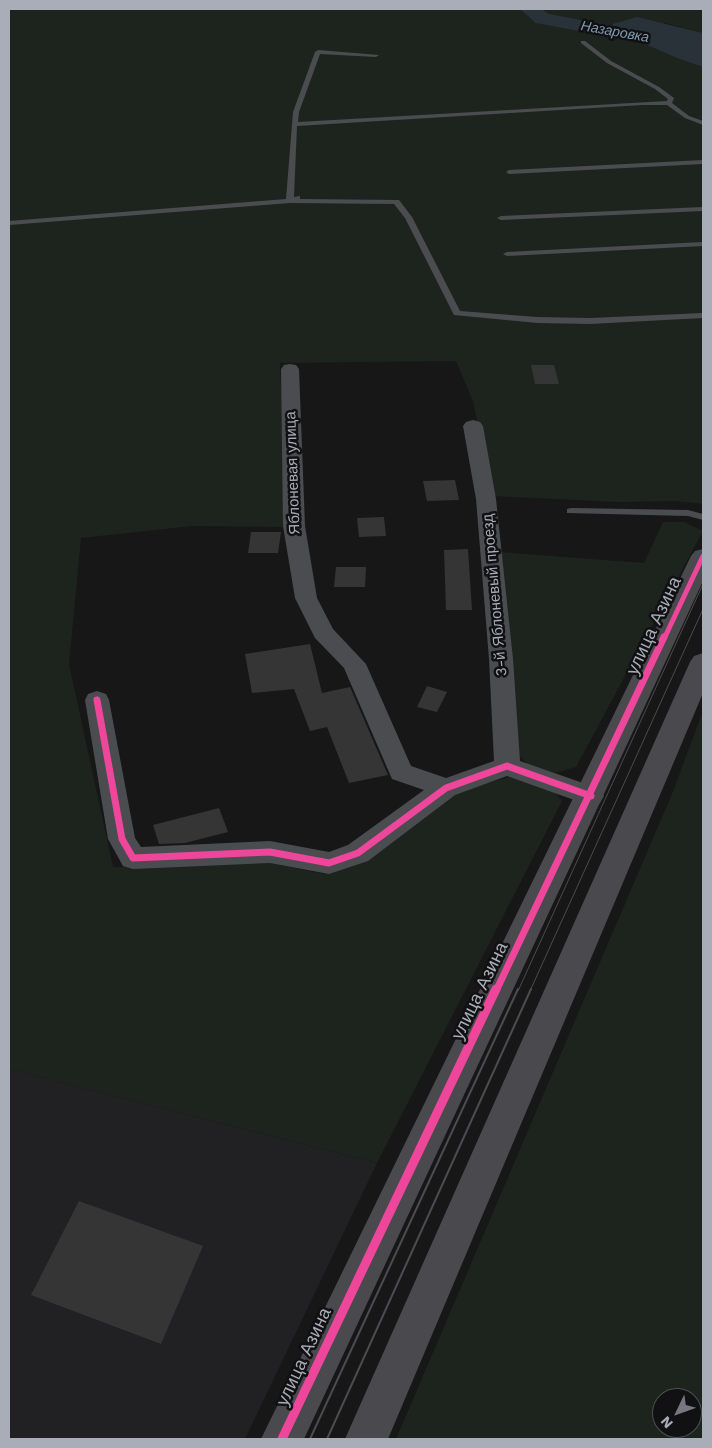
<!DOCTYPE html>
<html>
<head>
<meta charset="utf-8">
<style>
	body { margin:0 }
	#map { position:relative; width:712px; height:1448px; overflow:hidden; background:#171717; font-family:"Work Sans",sans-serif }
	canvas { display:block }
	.frame { position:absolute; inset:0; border:10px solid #a8adb8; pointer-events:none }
	.north { position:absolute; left:652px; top:1388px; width:50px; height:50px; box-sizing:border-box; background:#111113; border:1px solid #4d4f55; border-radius:50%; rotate:228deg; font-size:14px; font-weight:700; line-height:20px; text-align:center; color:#a8adb8 }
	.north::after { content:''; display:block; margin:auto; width:18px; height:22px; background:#757880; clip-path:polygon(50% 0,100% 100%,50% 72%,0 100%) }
</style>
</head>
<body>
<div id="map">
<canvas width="712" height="1448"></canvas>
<div class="frame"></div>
<div class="north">N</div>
</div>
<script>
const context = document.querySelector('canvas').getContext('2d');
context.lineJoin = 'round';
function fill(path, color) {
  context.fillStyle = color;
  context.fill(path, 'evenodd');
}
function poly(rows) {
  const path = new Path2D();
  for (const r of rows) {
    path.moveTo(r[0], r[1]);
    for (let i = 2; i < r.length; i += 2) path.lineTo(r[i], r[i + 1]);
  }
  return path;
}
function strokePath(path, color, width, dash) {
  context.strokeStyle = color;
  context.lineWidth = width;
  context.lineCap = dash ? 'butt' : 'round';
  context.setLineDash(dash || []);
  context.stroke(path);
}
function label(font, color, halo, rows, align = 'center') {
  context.font = font + ' "Work Sans",sans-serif';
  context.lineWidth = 5;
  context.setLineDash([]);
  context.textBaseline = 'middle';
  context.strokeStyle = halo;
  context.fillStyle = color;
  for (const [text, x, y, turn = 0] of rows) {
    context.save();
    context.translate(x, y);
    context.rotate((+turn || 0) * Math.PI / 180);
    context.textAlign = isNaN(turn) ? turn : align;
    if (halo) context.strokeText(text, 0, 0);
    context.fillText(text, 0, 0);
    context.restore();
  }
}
const built = poly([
	[9,1069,377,1163,245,1439,9,1439]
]);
const green = poly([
	[9,9,703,9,703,33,665,23,612,30,677,58,703,67,703,504,675,501,618,502,493,496,473,401,456,361,280,363,287,527,192,526,81,538,69,664,113,867,271,863,324,874,363,861,459,790,510,777,555,792,562,801,377,1163,9,1069],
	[663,522,684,522,703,531,576,767,555,773,531,768,518,754,499,552,644,563],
	[703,711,703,1439,396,1439,672,794],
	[662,1398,692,1398,692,1428,662,1428]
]);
const water = poly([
	[637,17,703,33,703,67,677,58,612,30,613,24]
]);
const river = poly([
	[520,9,541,9,549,14,693,41,703,45,703,58,681,50,536,23,520,9]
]);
const building = poly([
	[531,365,554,365,559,384,535,384],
	[455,480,459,500,427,501,423,481],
	[384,517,386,536,359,537,357,518],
	[251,532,281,532,278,553,248,553],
	[468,549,472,610,446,610,444,550],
	[336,567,366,567,365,587,334,587],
	[310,644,322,693,350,687,388,775,349,783,327,727,310,731,294,689,252,693,245,654],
	[427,686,447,692,437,712,417,707],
	[219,808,228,832,185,843,159,844,153,825],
	[79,1201,203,1246,161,1344,31,1295]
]);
const lane = poly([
	[581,41,585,41,611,61,659,87,674,98,672,103,689,116,703,121,703,125,685,118,667,105,642,105,297,126,294,197,300,196,300,199,399,200,412,217,460,311,537,317,590,318,703,313,703,318,590,324,537,323,454,315,405,218,394,204,290,203,9,225,9,221,286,199,293,112,315,52,318,50,379,55,376,57,320,54,299,112,298,122,667,101,668,99,655,89,607,63,581,43,581,41],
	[703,160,703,164,509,174,506,172,509,170,703,160],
	[703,207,703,211,501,220,497,218,501,216,703,207],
	[703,242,703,246,507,256,503,254,507,252,703,242],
	[571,508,688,510,703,514,703,520,688,516,567,513,567,509,571,508]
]);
const street = poly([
	[290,364,296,365,299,369,305,526,317,598,333,629,366,664,411,766,446,778,494,761,489,659,476,499,463,426,466,422,473,420,480,422,483,426,496,499,513,659,520,761,600,789,604,796,600,803,591,806,507,776,455,795,368,861,329,874,270,863,133,869,123,866,108,839,85,700,88,694,97,691,106,694,109,700,135,838,141,847,270,841,329,852,348,845,424,790,392,779,344,668,315,638,295,598,283,526,281,369,284,365,290,364]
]);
const secondary = poly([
	[703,549,703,581,304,1439,261,1439,691,556,695,551,703,549],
	[703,653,703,693,388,1439,345,1439,690,662,694,656,703,653]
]);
const tramFar1 = poly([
	[518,991,703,584],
	[530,991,703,609]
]);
const tram = poly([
	[310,1439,518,989],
	[327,1439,531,989]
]);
const cyclewayFar2 = poly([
	[664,639,703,556]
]);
const cyclewayFar1 = poly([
	[97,700,122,839,133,858,270,852,329,863,358,853,446,788,507,766,591,796],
	[496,991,664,637]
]);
const cycleway = poly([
	[282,1439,496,989]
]);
const farWaternames = [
	["Назаровка",615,32,10]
];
const streetNames = [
	["Яблоневая улица",293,473,-92],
	["3-й Яблоневый проезд",495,595,-95]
];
const nearStreetnames = [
	["улица Азина",654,626,-65],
	["улица Азина",480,991,-64],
	["улица Азина",304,1357,-65]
];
fill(built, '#212123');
fill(green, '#1d241e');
fill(water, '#2a3239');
fill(river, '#2a3239');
fill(building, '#353536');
fill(lane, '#4b4c50');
fill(street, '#4b4c50');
fill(secondary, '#4a4a4e');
strokePath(tramFar1, '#4b4c4f', 1);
strokePath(tram, '#4b4c4f', 2);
strokePath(cyclewayFar2, '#ed469a', 5);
strokePath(cyclewayFar1, '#ed469a', 7);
strokePath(cycleway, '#ed469a', 9);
label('italic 14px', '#7f9bb3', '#111113', farWaternames);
label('15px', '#a8adb8', '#111113', streetNames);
label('18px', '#a8adb8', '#111113', nearStreetnames);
</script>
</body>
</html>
